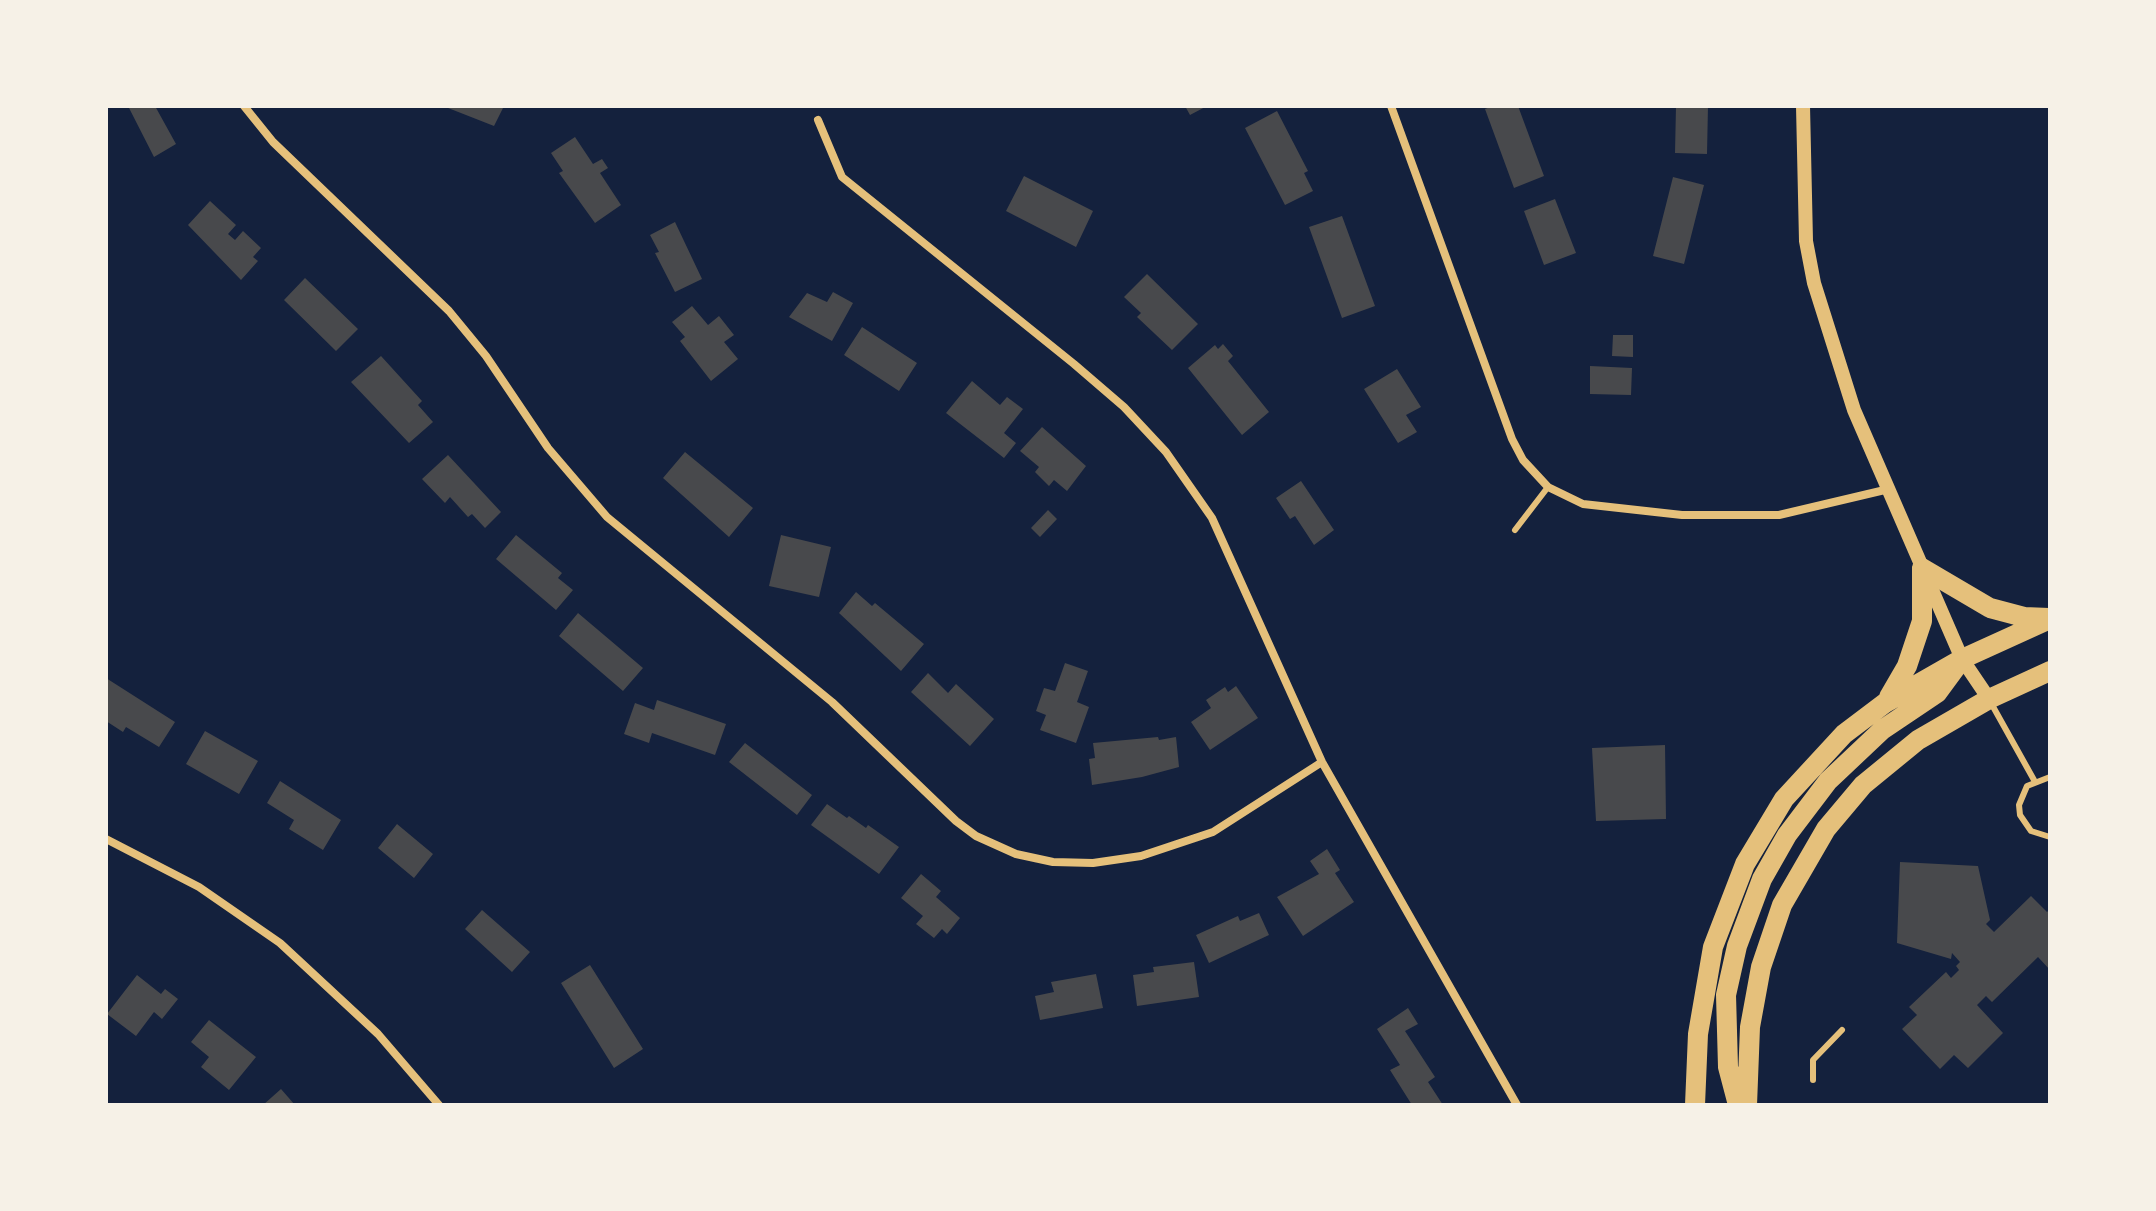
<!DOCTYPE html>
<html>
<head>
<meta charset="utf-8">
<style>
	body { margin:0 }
	#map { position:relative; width:2156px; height:1211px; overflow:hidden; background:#14213d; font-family:"Asap Condensed",sans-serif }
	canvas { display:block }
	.frame { position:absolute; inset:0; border:108px solid #f6f1e7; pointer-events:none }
</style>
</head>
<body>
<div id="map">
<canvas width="2156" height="1211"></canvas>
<div class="frame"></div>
</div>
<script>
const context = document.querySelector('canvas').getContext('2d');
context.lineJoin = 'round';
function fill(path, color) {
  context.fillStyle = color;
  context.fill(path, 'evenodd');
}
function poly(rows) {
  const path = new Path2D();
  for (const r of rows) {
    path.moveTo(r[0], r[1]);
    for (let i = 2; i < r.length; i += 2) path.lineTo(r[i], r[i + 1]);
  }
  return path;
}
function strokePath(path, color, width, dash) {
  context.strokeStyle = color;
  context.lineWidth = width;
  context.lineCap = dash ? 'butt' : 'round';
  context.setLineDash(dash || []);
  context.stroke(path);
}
const building = poly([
	[128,106,155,106,176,144,154,157],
	[443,106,504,106,494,126],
	[1185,106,1207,106,1190,115],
	[1493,106,1518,106,1544,176,1514,188,1485,109],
	[1676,106,1708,106,1707,154,1675,153],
	[1277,111,1308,171,1304,173,1313,191,1285,205,1245,128],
	[575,137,593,164,602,159,608,168,600,173,621,205,595,223,559,173,563,171,551,153],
	[1024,176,1093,211,1076,247,1006,211],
	[1673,177,1704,185,1684,264,1653,256],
	[1555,199,1576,253,1544,265,1524,211],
	[210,201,236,225,228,234,235,240,243,231,261,248,253,257,258,261,241,280,188,225],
	[1342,216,1375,306,1342,318,1309,227],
	[675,222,702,279,675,292,655,253,659,252,650,235],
	[1147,274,1198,324,1172,350,1137,317,1141,313,1124,297],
	[305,278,358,329,336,351,284,300],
	[833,292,853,303,832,341,789,317,807,293,827,302],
	[692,306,708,325,719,316,734,335,724,342,738,359,711,381,680,341,685,337,672,322],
	[862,327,917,363,899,391,844,355],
	[1613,335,1633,335,1633,357,1612,356],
	[1223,344,1233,356,1228,361,1269,412,1242,435,1188,368,1215,345,1218,349],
	[381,356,422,401,418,405,433,422,409,443,351,382],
	[1590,366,1632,368,1631,395,1590,394],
	[1397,369,1421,407,1406,415,1417,432,1398,443,1364,389],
	[972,381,1000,405,1007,397,1023,409,1004,433,1016,443,1004,458,946,413],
	[1042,427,1086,466,1067,491,1054,480,1049,486,1035,472,1039,467,1020,451],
	[685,452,753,508,729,537,663,478],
	[448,455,501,512,485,528,472,514,468,517,450,497,445,503,422,479],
	[1301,481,1334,530,1314,545,1295,516,1290,519,1276,498],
	[1048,510,1057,519,1040,537,1031,528],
	[516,535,562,573,558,578,573,590,556,610,496,559],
	[781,535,831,547,819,597,769,586],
	[856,592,872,606,875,603,924,644,901,671,839,613],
	[578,613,643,668,623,691,559,636],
	[1065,663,1088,671,1077,702,1089,707,1076,743,1040,730,1046,715,1036,711,1044,688,1055,691],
	[928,673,948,693,956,684,994,719,970,746,911,692],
	[106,678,175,722,159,747,126,727,123,732,106,721],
	[1236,686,1258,718,1210,750,1191,722,1211,708,1206,700,1225,687,1228,692],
	[657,700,726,724,715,755,652,733,649,743,624,734,635,703,654,710],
	[205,731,258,761,239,794,186,764],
	[1158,737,1159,740,1176,737,1179,767,1142,777,1092,785,1089,759,1095,758,1093,743],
	[745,743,812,795,797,815,729,762],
	[1665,745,1666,819,1596,821,1592,748],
	[280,781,341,820,323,850,289,829,294,820,267,803],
	[827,804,847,818,849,816,866,828,868,825,899,847,879,874,811,825],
	[397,824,433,854,414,878,378,848],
	[1327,849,1340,870,1335,873,1354,902,1303,936,1277,897,1319,874,1310,861],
	[1900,862,1978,866,1990,920,1986,924,1994,932,2031,896,2047,912,2050,909,2050,970,2038,957,1992,1002,1986,996,1977,1005,2003,1033,1968,1068,1954,1055,1940,1069,1902,1029,1917,1015,1909,1007,1946,972,1951,978,1959,970,1956,966,1960,962,1952,953,1951,959,1897,943],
	[921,874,941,891,936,897,960,918,947,934,942,929,934,938,916,924,923,916,901,898],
	[482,910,530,952,512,972,465,929],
	[1259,913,1269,935,1209,963,1196,935,1238,916,1240,921],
	[1194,962,1199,997,1137,1006,1133,975,1154,972,1153,967],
	[590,965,643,1049,614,1068,561,983],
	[1096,974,1103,1008,1040,1020,1035,996,1054,992,1051,982],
	[137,975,161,994,165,989,178,999,162,1019,154,1012,136,1036,107,1014],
	[1408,1008,1418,1024,1405,1031,1435,1077,1428,1082,1443,1105,1412,1105,1390,1070,1400,1065,1377,1029],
	[209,1020,256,1057,229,1090,201,1067,209,1057,191,1042],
	[281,1089,295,1105,263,1105]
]);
const service = poly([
	[1515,530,1548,487],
	[1991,703,2034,780],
	[2050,777,2027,786,2019,805,2020,815,2031,831,2050,837],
	[1813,1080,1813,1060,1842,1030]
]);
const minor = poly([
	[244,106,273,142,449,311,486,356,548,448,607,517,832,702,956,821,976,836,1016,854,1053,862,1093,863,1141,856,1213,832,1322,762],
	[1391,106,1512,439,1523,460,1548,487,1583,504,1682,515,1779,515,1889,489],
	[818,120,842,177,1074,364,1124,407,1166,452,1212,518,1322,762,1517,1105],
	[106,839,199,887,280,943,378,1034,439,1105]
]);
const tertiary = poly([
	[1803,106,1806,241,1814,283,1854,410,1962,659,1989,699]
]);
const primary = poly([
	[1922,568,1990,608,2024,617,2049,618],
	[1889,697,1907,666,1922,621,1922,568],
	[1695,1105,1698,1034,1713,947,1745,864,1784,799,1844,734,1885,703,1962,659,2050,619],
	[1738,1105,1728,1067,1726,995,1737,946,1762,879,1787,835,1828,781,1882,730,1937,693,1962,659],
	[1747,1105,1750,1027,1761,967,1782,905,1826,829,1863,785,1918,740,1989,699,2050,671]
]);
fill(building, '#48494c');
strokePath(service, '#e5c07b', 6);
strokePath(minor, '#e5c07b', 8);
strokePath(tertiary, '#e5c07b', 14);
strokePath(primary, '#e5c07b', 20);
</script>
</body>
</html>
